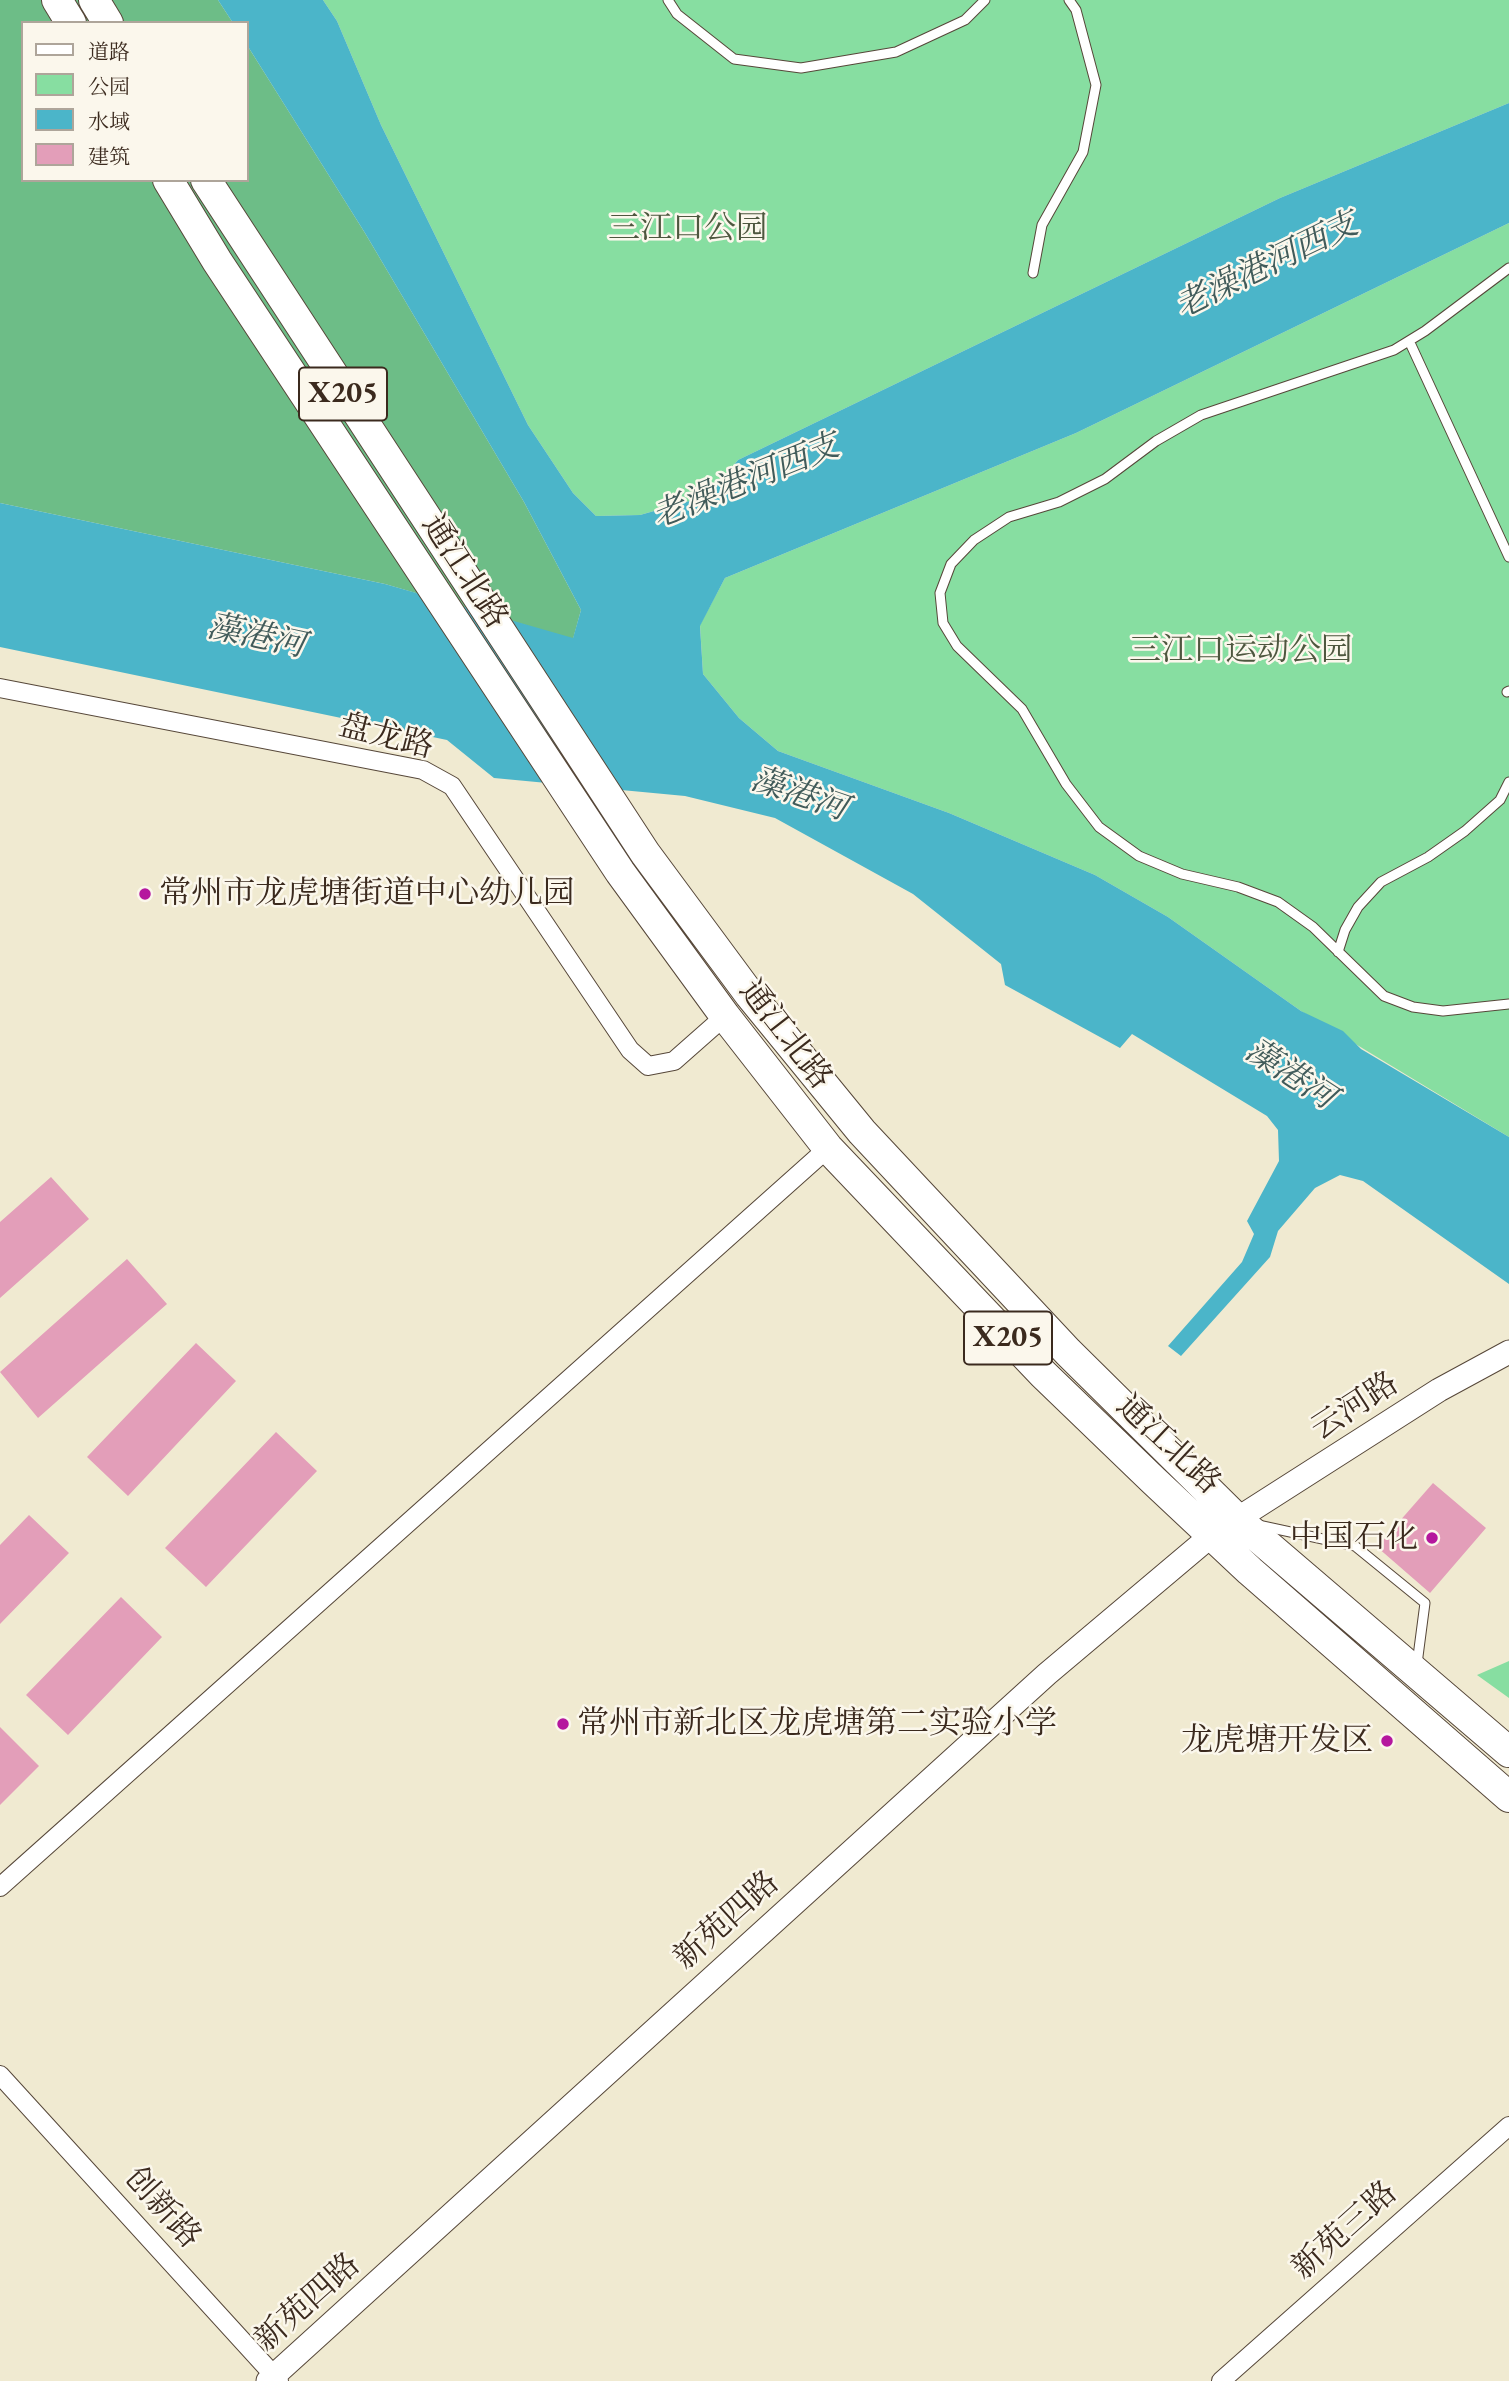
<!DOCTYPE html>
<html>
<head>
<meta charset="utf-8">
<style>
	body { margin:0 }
	#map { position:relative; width:1509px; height:2381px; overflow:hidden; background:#f0ead1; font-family:"EB Garamond","Noto Serif SC",serif }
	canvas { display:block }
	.legend { position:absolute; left:21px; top:21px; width:228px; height:161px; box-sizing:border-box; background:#fbf7ec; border:2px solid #aea59a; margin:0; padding:9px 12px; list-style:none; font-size:21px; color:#3b2a1e }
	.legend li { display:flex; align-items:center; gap:14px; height:35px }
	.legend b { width:35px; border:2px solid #aea59a }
</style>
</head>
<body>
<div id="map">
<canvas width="1509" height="2381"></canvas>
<ul class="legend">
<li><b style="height:9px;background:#fff"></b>道路</li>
<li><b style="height:19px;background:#87dea1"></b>公园</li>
<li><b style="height:19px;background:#4bb5c9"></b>水域</li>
<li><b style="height:19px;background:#e39eb9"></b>建筑</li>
</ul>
</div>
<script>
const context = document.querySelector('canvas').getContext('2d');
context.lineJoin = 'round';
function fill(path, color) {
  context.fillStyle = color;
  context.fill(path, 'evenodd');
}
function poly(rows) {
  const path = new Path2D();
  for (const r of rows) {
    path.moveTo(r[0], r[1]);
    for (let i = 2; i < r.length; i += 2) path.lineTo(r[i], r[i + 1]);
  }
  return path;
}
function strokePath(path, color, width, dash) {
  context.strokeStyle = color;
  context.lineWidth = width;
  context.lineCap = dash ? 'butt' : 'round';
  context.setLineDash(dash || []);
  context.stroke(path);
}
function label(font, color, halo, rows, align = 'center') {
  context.font = font + ' "EB Garamond","Noto Serif SC",serif';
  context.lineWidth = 5;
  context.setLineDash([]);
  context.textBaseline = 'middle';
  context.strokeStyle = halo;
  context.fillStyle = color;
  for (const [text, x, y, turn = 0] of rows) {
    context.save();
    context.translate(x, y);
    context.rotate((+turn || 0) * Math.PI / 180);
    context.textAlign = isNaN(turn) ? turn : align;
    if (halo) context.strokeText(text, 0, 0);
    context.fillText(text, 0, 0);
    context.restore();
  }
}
const green = poly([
	[323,0,1509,0,1509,103,1280,198,738,460,707,496,640,515,596,516,573,493,528,425,381,125,337,21],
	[1509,223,1509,1137,1301,1011,1168,917,1095,875,949,813,778,751,739,718,703,674,700,625,725,578,1076,433],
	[1509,1661,1509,1698,1477,1675]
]);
const forest = poly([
	[0,0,218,0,233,23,23,23,23,180,247,180,247,45,365,233,524,502,581,610,573,639,385,584,0,503]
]);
const water = poly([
	[218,0,323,0,337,21,381,125,528,425,573,493,596,516,640,515,707,496,738,460,1280,198,1509,103,1509,223,1076,433,725,578,700,626,703,674,739,718,778,751,949,813,1095,875,1168,917,1301,1011,1343,1031,1361,1049,1509,1137,1509,1284,1363,1181,1340,1175,1315,1188,1278,1231,1270,1257,1181,1356,1168,1346,1242,1262,1254,1234,1247,1221,1279,1161,1278,1130,1267,1116,1132,1034,1120,1048,1005,985,1001,964,913,894,775,818,685,796,494,778,447,740,0,647,0,503,385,584,573,638,581,610,524,502,365,233,247,45,247,23,233,23]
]);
const building = poly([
	[51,1177,89,1219,0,1298,0,1222],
	[127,1259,167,1304,38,1418,0,1372],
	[196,1343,236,1381,128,1496,87,1457],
	[276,1432,317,1471,206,1587,165,1548],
	[1433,1483,1486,1528,1430,1593,1377,1547],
	[29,1515,69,1553,0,1624,0,1545],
	[121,1597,162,1637,68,1735,26,1695],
	[0,1727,39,1766,0,1805]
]);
const service = poly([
	[668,0,677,14,734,59,801,68,896,52,965,20,985,0],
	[1509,268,1425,331,1394,350,1201,415,1156,441,1105,479,1059,502,1009,517,974,540,951,564,940,593,943,623,957,646,1022,709,1066,784,1099,827,1139,856,1182,874,1238,887,1278,902,1313,927,1384,996,1413,1007,1443,1011,1509,1004],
	[1033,273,1042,225,1083,152,1096,85,1076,10,1069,0],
	[1411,345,1509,557],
	[1507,692,1509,691],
	[1338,952,1345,930,1358,907,1381,882,1428,857,1465,831,1500,800,1509,782],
	[1258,1525,1355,1546,1425,1603,1417,1664]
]);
const minor = poly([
	[0,688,423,770,452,786,630,1050,648,1066,674,1061,725,1016],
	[0,1887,828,1148],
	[0,2075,279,2381],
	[1221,2381,1509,2126]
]);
const tertiary = poly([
	[268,2381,1047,1674,1212,1535,1439,1390,1509,1352]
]);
const primary = poly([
	[57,0,71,23],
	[94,0,108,23],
	[168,180,217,261,620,872,725,1016,828,1148,1043,1374,1153,1480,1250,1571,1509,1797],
	[206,180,645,853,750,995,862,1132,1068,1352,1239,1521,1509,1752]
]);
const markers = [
	[145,894,7,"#b5179e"],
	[1432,1538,7,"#b5179e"],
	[563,1724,7,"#b5179e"],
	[1387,1741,7,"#b5179e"]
];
const shields = [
	[343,394,88],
	[1008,1338,88]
];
const shieldNames = [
	["X205",343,394],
	["X205",1008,1338]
];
const parkNames = [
	["三江口公园",688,229],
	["三江口运动公园",1241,651]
];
const streetNames = [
	["通江北路",464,572,57],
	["盘龙路",386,737,14],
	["通江北路",785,1035,52],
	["云河路",1355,1407,-33],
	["通江北路",1168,1445,43],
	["新苑四路",727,1921,-42],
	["创新路",162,2208,48],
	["新苑三路",1345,2231,-42],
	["新苑四路",308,2303,-42]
];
const poiNames = [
	["常州市龙虎塘街道中心幼儿园",159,894],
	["中国石化",1418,1538,"right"],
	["常州市新北区龙虎塘第二实验小学",577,1724],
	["龙虎塘开发区",1373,1741,"right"]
];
const waterNames = [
	["老澡港河西支",1267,266,-26],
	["老澡港河西支",746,482,-22],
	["藻港河",256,637,12],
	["藻港河",799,795,19],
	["藻港河",1290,1075,33]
];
fill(green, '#87dea1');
fill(forest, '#6dbd87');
fill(water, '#4bb5c9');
fill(building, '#e39eb9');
strokePath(service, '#564739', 11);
strokePath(minor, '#564739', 20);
strokePath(tertiary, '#564739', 25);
strokePath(primary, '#564739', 32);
strokePath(service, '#fff', 9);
strokePath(minor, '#fff', 18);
strokePath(tertiary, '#fff', 23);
strokePath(primary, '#fff', 30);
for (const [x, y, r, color] of markers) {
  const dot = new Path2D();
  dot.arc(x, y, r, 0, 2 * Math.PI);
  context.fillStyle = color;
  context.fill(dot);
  strokePath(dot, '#fbf7ec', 2.5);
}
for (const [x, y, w] of shields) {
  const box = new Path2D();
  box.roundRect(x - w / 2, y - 26.5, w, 53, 5);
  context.fillStyle = '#fbf7ec';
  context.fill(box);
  strokePath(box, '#3b2a1e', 2);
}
label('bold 30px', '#3b2a1e', null, shieldNames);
label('32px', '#4e573f', '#fbf7ec', parkNames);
label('32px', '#3b2a1e', '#fbf7ec', streetNames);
label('32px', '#3b2a1e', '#fbf7ec', poiNames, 'left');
label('italic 33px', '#415b5a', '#fbf7ec', waterNames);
</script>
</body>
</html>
